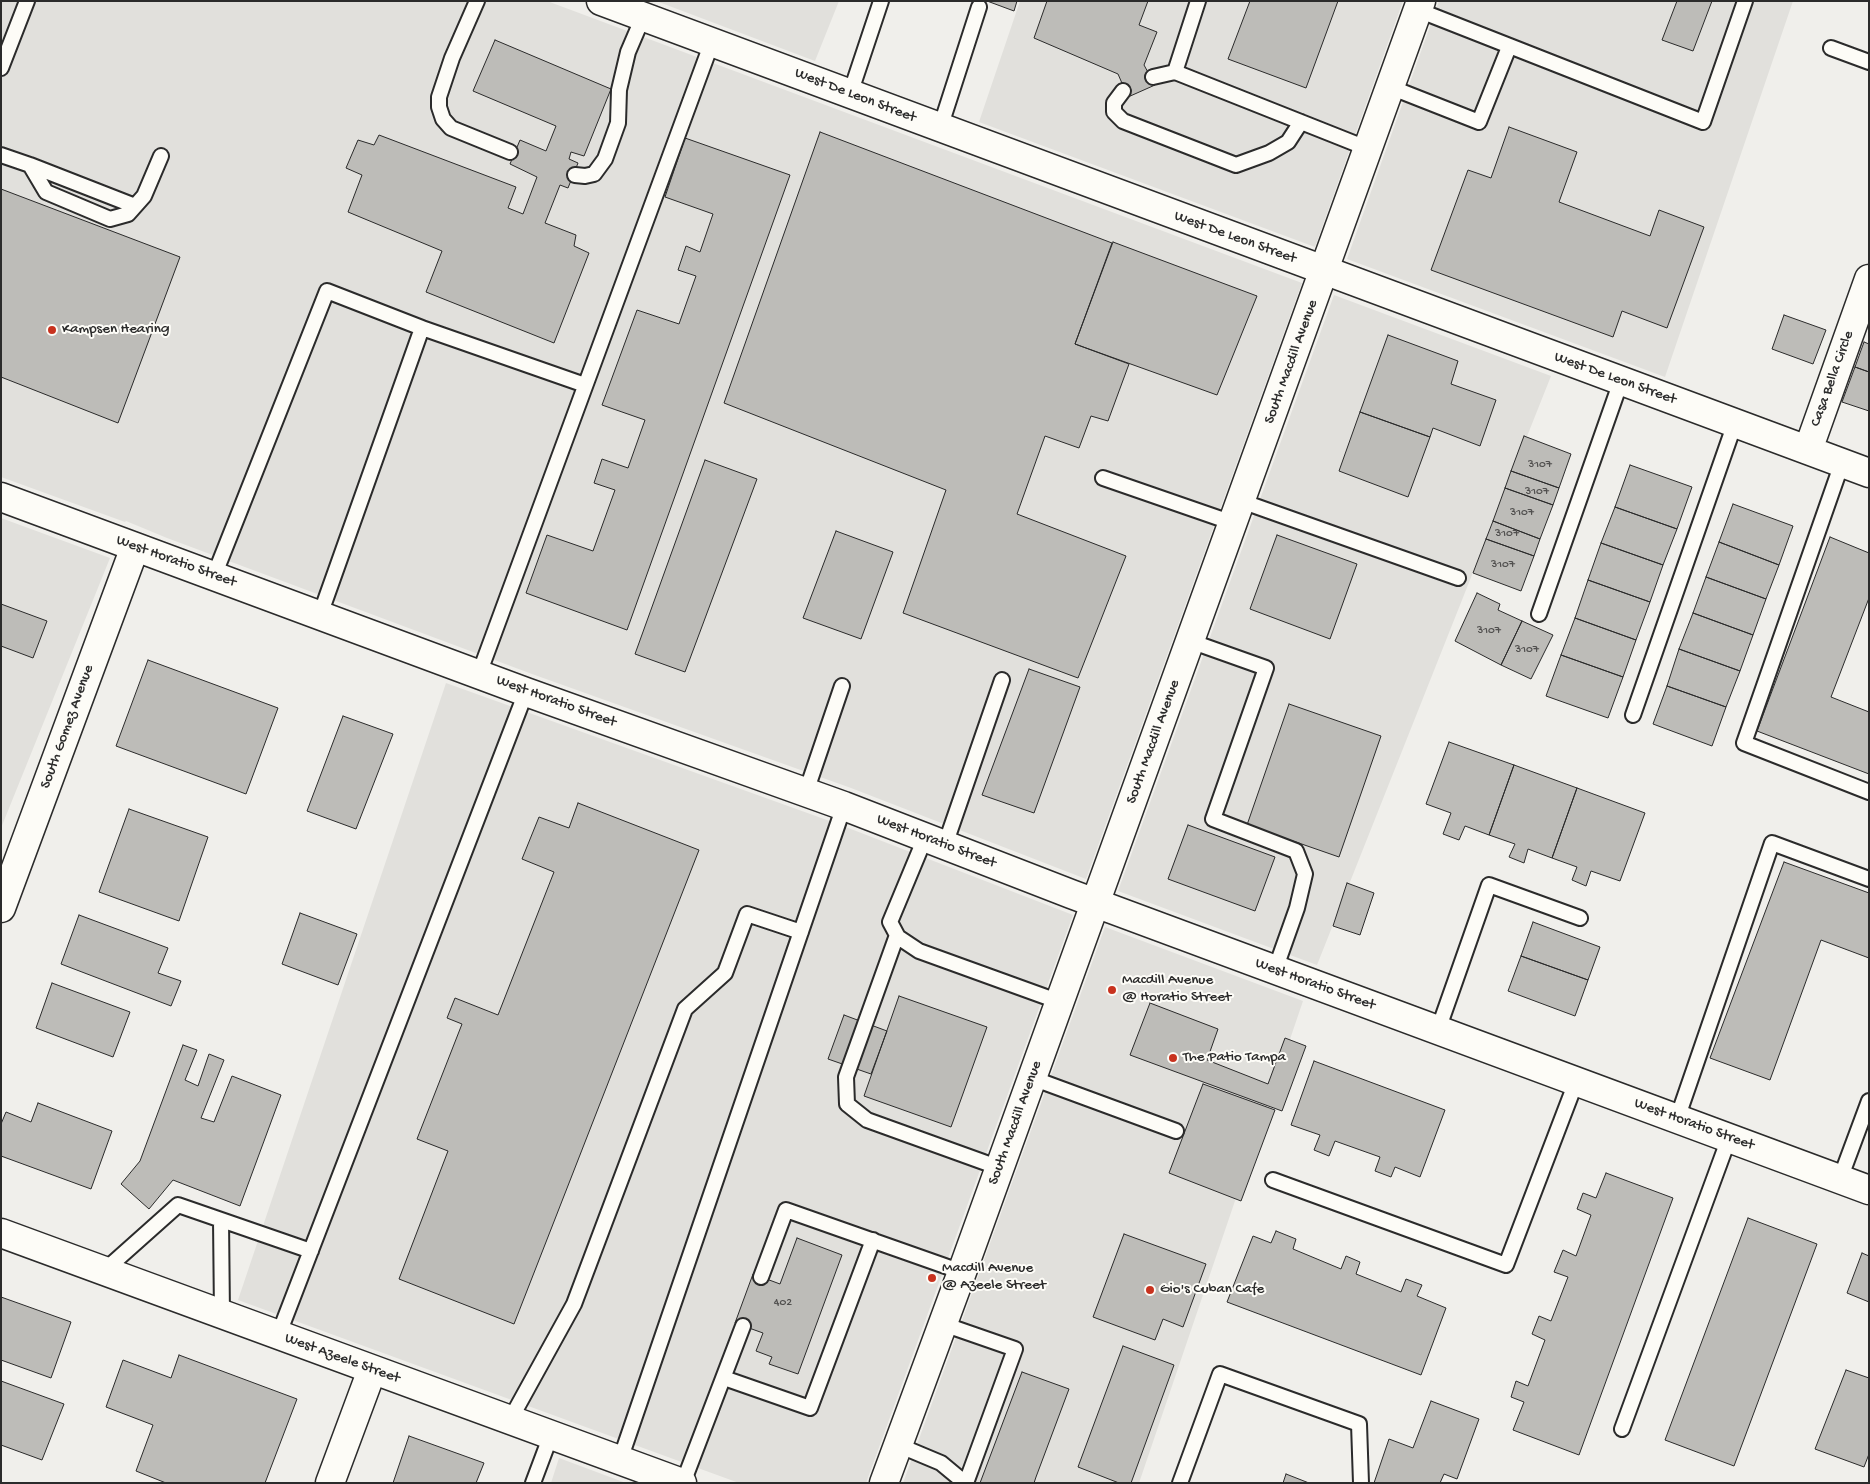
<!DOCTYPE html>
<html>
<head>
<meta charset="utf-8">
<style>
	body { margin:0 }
	#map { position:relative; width:1870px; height:1484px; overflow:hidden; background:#f0efeb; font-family:"Gochi Hand",sans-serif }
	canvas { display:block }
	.frame { position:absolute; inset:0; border:2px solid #2b2b2b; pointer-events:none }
</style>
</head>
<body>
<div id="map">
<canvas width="1870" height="1484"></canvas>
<div class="frame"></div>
</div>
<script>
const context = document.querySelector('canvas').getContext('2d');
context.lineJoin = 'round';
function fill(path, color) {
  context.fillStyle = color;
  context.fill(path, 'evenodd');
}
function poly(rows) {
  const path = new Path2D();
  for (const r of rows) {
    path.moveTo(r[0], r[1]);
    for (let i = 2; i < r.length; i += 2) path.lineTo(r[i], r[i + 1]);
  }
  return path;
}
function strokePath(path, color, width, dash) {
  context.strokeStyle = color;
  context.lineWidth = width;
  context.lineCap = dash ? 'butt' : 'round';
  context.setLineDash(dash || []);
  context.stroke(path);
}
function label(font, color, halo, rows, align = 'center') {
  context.font = font + ' "Gochi Hand",sans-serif';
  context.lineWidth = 4;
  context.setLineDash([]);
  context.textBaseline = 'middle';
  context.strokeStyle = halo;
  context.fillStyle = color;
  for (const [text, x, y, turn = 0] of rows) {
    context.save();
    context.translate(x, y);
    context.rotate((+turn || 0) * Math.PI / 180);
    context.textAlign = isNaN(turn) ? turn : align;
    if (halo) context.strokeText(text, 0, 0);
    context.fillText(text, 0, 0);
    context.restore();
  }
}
const built = poly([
	[1,1,547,1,1302,283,1086,879,851,788,532,674,167,538,126,521,125,522,1,477],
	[656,1,839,1,815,61],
	[1020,1,1403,1,1315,247,979,122],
	[1439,1,1793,1,1665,377,1347,259],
	[1334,295,1551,376,1317,965,1118,891],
	[1,518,110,558,1,828],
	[446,683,838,824,1073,915,866,1483,739,1483,238,1300],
	[1105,927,1303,1001,1139,1483,903,1483],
	[559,1458,626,1483,551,1483]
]);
const building = poly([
	[987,1,1017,1,1014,11,987,1],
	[1047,1,1148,1,1139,25,1157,32,1144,65,1155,85,1128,97,1118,74,1034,38,1047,1],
	[1250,1,1338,1,1306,88,1228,59,1250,1],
	[1677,1,1712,1,1693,51,1662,40,1677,1],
	[495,40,611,89,584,156,571,152,569,159,578,163,568,188,560,185,545,223,576,235,574,246,589,253,554,343,426,292,442,251,348,212,362,175,346,168,358,140,374,145,379,135,516,187,508,208,523,214,537,177,510,164,520,140,546,151,556,126,473,91,495,40],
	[1509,127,1577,152,1559,202,1650,236,1659,210,1704,227,1667,328,1622,311,1613,337,1431,270,1468,170,1491,178,1509,127],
	[820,132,1112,243,1075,344,1129,364,1108,421,1091,416,1079,448,1045,436,1017,514,1126,556,1078,678,903,613,946,490,724,403,820,132],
	[685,138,790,175,627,630,526,593,547,535,593,551,615,490,594,483,602,459,628,468,645,420,602,405,637,310,679,324,696,276,678,270,686,246,700,252,713,214,665,197,685,138],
	[1,189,180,257,118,423,1,377,1,189],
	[1113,242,1257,296,1217,395,1075,344,1113,242],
	[1784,315,1826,330,1813,364,1772,349,1784,315],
	[1388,335,1458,361,1451,384,1496,400,1480,446,1433,428,1430,437,1360,412,1388,335],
	[1864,342,1869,344,1869,372,1855,367,1864,342],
	[1855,367,1869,372,1869,411,1842,402,1855,367],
	[1360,412,1430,437,1408,497,1339,471,1360,412],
	[1524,436,1571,454,1559,488,1511,471,1524,436],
	[705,460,757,479,685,672,635,654,705,460],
	[1630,465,1692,487,1677,529,1615,507,1630,465],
	[1511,471,1559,488,1553,505,1505,488,1511,471],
	[1505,488,1553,505,1540,539,1493,521,1505,488],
	[1733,504,1793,526,1779,565,1719,542,1733,504],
	[1615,507,1677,529,1663,565,1601,543,1615,507],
	[1493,521,1540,539,1534,556,1486,539,1493,521],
	[836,531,893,552,861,639,803,618,836,531],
	[1277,535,1357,564,1330,639,1250,609,1277,535],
	[1830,537,1869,553,1869,598,1831,697,1869,712,1869,774,1757,731,1830,537],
	[1486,539,1534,556,1521,591,1473,573,1486,539],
	[1719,542,1779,565,1766,599,1706,577,1719,542],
	[1601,543,1663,565,1650,602,1588,580,1601,543],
	[1706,577,1766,599,1753,635,1693,613,1706,577],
	[1588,580,1650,602,1636,640,1575,618,1588,580],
	[1477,593,1500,604,1498,610,1522,621,1501,665,1455,641,1477,593],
	[1,604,47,621,33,658,1,646,1,604],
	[1693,613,1753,635,1740,671,1679,649,1693,613],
	[1575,618,1636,640,1623,677,1561,655,1575,618],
	[1522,621,1553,635,1531,679,1501,665,1522,621],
	[1679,649,1740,671,1726,707,1667,686,1679,649],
	[1561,655,1623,677,1608,718,1546,696,1561,655],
	[148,660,278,708,246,794,116,746,148,660],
	[1029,669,1080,687,1034,813,982,795,1029,669],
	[1667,686,1726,707,1712,746,1653,724,1667,686],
	[1289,704,1381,736,1339,857,1247,825,1289,704],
	[343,716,393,734,356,829,307,811,343,716],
	[1449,742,1514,765,1489,835,1465,826,1459,840,1443,834,1451,813,1426,804,1449,742],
	[1514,765,1577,788,1552,858,1528,849,1524,863,1509,857,1515,844,1489,835,1514,765],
	[1577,788,1645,813,1620,881,1591,871,1586,886,1572,880,1577,867,1552,858,1577,788],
	[578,803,699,850,514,1324,399,1279,448,1151,417,1139,462,1024,447,1018,455,998,498,1015,554,872,522,859,539,817,569,828,578,803],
	[129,809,208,837,179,921,99,892,129,809],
	[1188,825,1275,857,1255,911,1168,879,1188,825],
	[1784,862,1869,893,1869,958,1821,940,1770,1080,1710,1058,1784,862],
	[1347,883,1374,893,1360,935,1333,926,1347,883],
	[300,913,357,934,338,985,282,964,300,913],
	[79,915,168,948,158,973,181,981,171,1006,61,964,79,915],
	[1533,922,1600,947,1588,980,1521,956,1533,922],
	[1521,956,1588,980,1575,1016,1508,991,1521,956],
	[52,983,130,1012,113,1057,36,1028,52,983],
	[899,996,987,1027,951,1127,864,1096,899,996],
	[1150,1003,1218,1029,1207,1060,1268,1084,1285,1038,1306,1046,1282,1111,1130,1055,1150,1003],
	[844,1015,887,1031,871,1074,828,1059,844,1015],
	[183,1045,197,1050,185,1080,198,1086,209,1054,224,1060,201,1118,214,1122,232,1076,281,1095,240,1206,173,1180,149,1209,121,1184,140,1161,183,1045],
	[1314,1061,1445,1110,1420,1177,1395,1167,1391,1177,1375,1171,1380,1157,1335,1141,1329,1156,1314,1150,1320,1135,1291,1125,1314,1061],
	[1203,1084,1275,1110,1241,1201,1169,1173,1203,1084],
	[38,1103,112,1131,91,1189,1,1156,1,1124,6,1112,31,1122,38,1103],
	[1606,1173,1673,1198,1579,1455,1513,1430,1524,1402,1511,1397,1516,1381,1528,1386,1545,1340,1532,1334,1539,1316,1551,1321,1568,1277,1554,1272,1563,1250,1576,1256,1591,1215,1577,1209,1583,1193,1596,1198,1606,1173],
	[1748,1218,1817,1244,1734,1466,1665,1440,1748,1218],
	[1276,1231,1296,1239,1293,1249,1341,1269,1346,1256,1360,1262,1356,1274,1401,1292,1406,1279,1422,1285,1417,1296,1446,1308,1421,1375,1227,1302,1253,1236,1271,1243,1276,1231],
	[1124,1234,1206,1264,1183,1327,1163,1319,1155,1340,1093,1317,1124,1234],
	[797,1238,842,1255,798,1374,769,1364,772,1357,756,1351,763,1333,735,1323,753,1274,780,1284,797,1238],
	[1862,1253,1869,1256,1869,1302,1847,1293,1862,1253],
	[1,1297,71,1322,51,1378,1,1360,1,1297],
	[1123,1346,1174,1365,1131,1483,1119,1483,1078,1467,1123,1346],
	[179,1355,297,1399,265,1483,166,1483,136,1471,153,1425,106,1407,123,1360,171,1378,179,1355],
	[1846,1370,1869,1378,1869,1454,1864,1467,1815,1449,1846,1370],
	[1022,1372,1069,1389,1036,1477,1034,1483,980,1483,1022,1372],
	[1,1381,64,1404,42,1460,1,1445,1,1381],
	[1431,1401,1479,1419,1457,1479,1444,1474,1440,1483,1374,1483,1389,1439,1413,1448,1431,1401],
	[409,1436,484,1463,476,1483,393,1483,409,1436],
	[1286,1474,1309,1483,1283,1483,1286,1474]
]);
const service = poly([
	[477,1,452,58,439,97,439,107,443,119,451,128,510,152],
	[1418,10,1703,122,1745,1],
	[1831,48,1869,62],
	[1,68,27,1],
	[1175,72,1198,1],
	[1153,77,1175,72,1369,149],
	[1390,87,1479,122,1509,47],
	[1123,91,1114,103,1114,112,1123,121,1236,165,1269,153,1288,142,1301,122],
	[850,94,881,1],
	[940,128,979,7],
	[1,155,30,165,46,192,110,219,128,214,144,196,161,156],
	[30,165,135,206],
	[575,175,585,176,594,174,605,159,618,123,619,90,628,52,643,17],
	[422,328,585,385],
	[1842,463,1744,743,1869,792],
	[1103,478,1233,523],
	[1241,501,1458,578],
	[214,576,327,291,422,328,320,615],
	[1539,614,1621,381],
	[1190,641,1266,668,1213,819,1296,851,1305,874,1297,908,1275,970],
	[479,674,712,42],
	[1633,715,1735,423],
	[806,792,842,686],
	[925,838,890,922,898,937,919,951,1060,1002],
	[945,845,1002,680],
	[897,935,846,1077,847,1104,867,1120,1000,1168],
	[1438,1030,1489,885,1580,918],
	[1032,1078,1176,1131],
	[1677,1119,1772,843,1869,879],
	[1840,1179,1869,1101],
	[1273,1180,1506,1265,1576,1082],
	[221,1220,222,1315],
	[104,1271,178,1205,311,1251],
	[761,1277,786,1210,962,1272],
	[943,1324,1015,1349,966,1483],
	[278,1336,526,692],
	[724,1378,810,1408,873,1240],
	[510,1420,574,1304,685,1009,725,973,747,914,801,932],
	[1622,1429,1729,1138],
	[898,1445,941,1463,965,1483],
	[620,1460,844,806],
	[533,1483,551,1435],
	[683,1483,743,1326],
	[1180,1483,1220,1374,1359,1424,1361,1483]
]);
const minor = poly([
	[601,1,1869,473],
	[1808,450,1869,279],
	[1,497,526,692,844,806,1071,894,1869,1190],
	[1,908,135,547],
	[330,1483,372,1370]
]);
const tertiary = poly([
	[884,1483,962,1272,1421,1]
]);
const secondary = poly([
	[1,1233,682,1483]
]);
const markers = [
	[52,330,5,"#c8321e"],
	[1112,990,5,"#c8321e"],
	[1173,1058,5,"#c8321e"],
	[932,1278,5,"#c8321e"],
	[1150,1290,5,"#c8321e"]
];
const numberNames = [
	["3107",1540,465],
	["3107",1537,492],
	["3107",1522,513],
	["3107",1507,534],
	["3107",1503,565],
	["3107",1489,631],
	["3107",1527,650],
	["402",783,1303]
];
const streetNames = [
	["West De Leon Street",855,96,21],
	["West De Leon Street",1235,238,20],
	["South Macdill Avenue",1292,362,-70],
	["West De Leon Street",1615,379,20],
	["Casa Bella Circle",1833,379,-70],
	["West Horatio Street",176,562,20],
	["West Horatio Street",556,702,20],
	["South Gomez Avenue",68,727,-70],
	["South Macdill Avenue",1154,742,-70],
	["West Horatio Street",936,842,21],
	["West Horatio Street",1315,985,20],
	["South Macdill Avenue",1016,1123,-70],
	["West Horatio Street",1694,1125,20],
	["West Azeele Street",342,1359,20]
];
const poiNames = [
	["Kampsen Hearing",62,330],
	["Macdill Avenue",1122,981],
	["@ Horatio Street",1122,998],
	["The Patio Tampa",1183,1058],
	["Macdill Avenue",942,1269],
	["@ Azeele Street",942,1286],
	["Gio's Cuban Cafe",1160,1290]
];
fill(built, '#e1e0dc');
fill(building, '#bdbcb8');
strokePath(building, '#2b2b2b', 1);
strokePath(service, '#2b2b2b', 18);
strokePath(minor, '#2b2b2b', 31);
strokePath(tertiary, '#2b2b2b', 31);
strokePath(secondary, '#2b2b2b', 31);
strokePath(service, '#fdfcf7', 14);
strokePath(minor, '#fdfcf7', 28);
strokePath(tertiary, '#fdfcf7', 28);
strokePath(secondary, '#fdfcf7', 28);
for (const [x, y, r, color] of markers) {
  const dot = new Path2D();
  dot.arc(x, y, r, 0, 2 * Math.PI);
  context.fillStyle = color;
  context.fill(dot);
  strokePath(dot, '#fdfcf7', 2);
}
label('12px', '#504f4e', null, numberNames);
label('15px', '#2b2b2b', '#fdfcf7', streetNames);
label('15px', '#2b2b2b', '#fdfcf7', poiNames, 'left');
</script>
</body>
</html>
